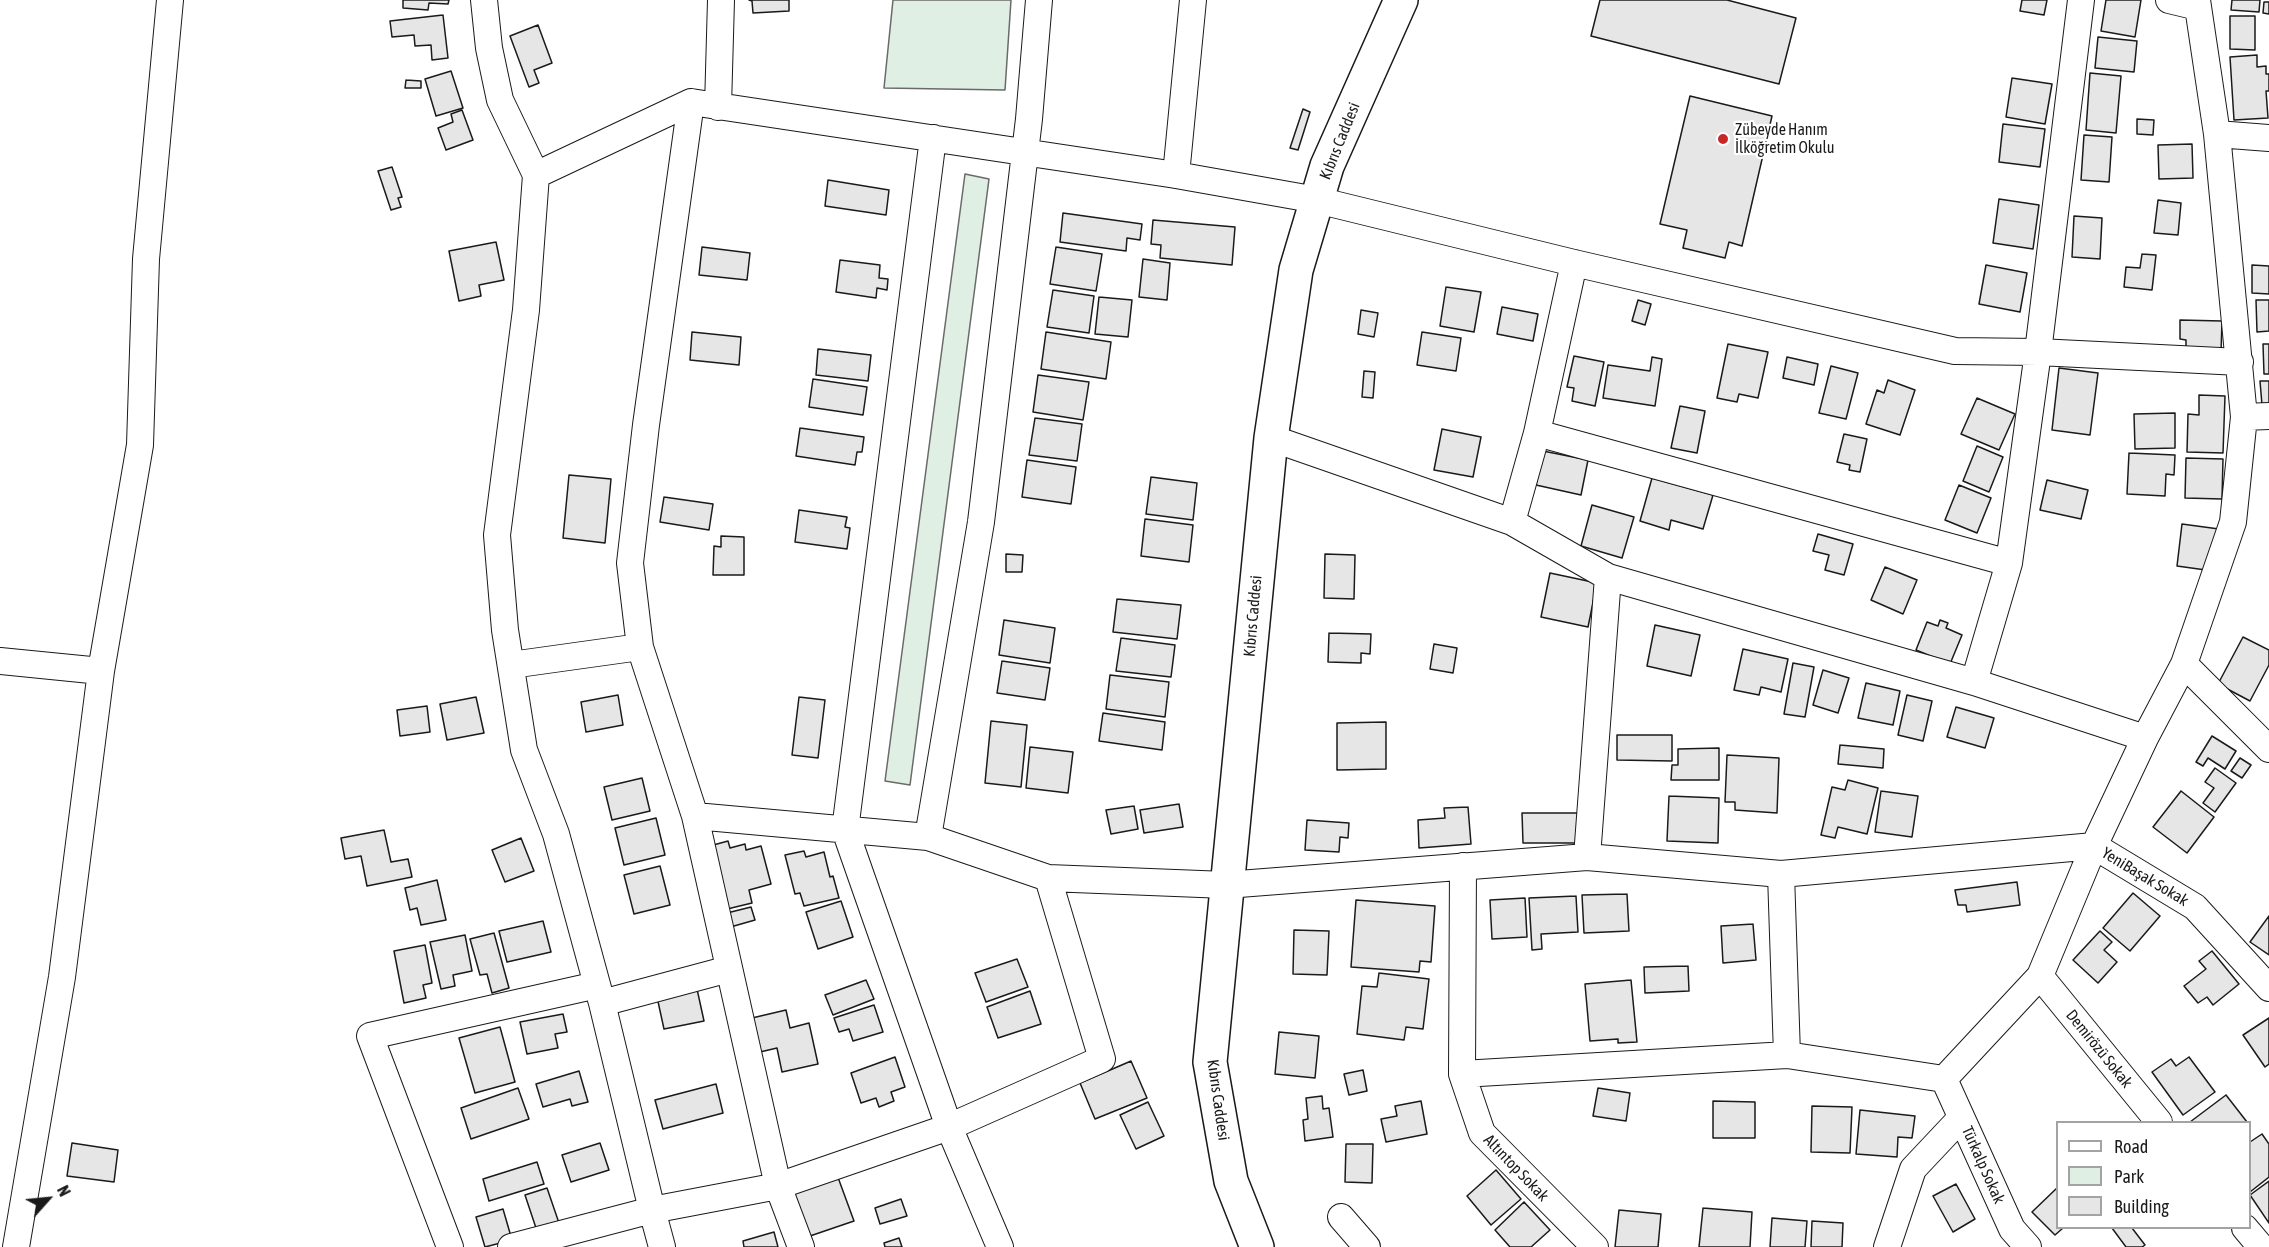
<!DOCTYPE html>
<html>
<head>
<meta charset="utf-8">
<style>
	body { margin:0 }
	#map { position:relative; width:2269px; height:1247px; overflow:hidden; background:#fff; font-family:"Asap Condensed",sans-serif }
	canvas { display:block }
	.legend { position:absolute; left:2056px; top:1121px; width:195px; height:108px; box-sizing:border-box; background:#fff; border:2px solid #a3a3a3; margin:0; padding:8px 10px; list-style:none; font-size:18px; color:#1a1a1a }
	.legend li { display:flex; align-items:center; gap:12px; height:30px }
	.legend b { width:30px; border:2px solid #a3a3a3 }
	.north { position:absolute; left:18px; top:1169px; width:60px; height:60px; -webkit-text-stroke:4px #fff; paint-order:stroke; rotate:63deg; font-size:16px; font-weight:700; line-height:24px; text-align:center; color:#1a1a1a }
	.north::after { content:''; display:block; margin:auto; width:21px; height:27px; background:#1a1a1a; clip-path:polygon(50% 0,100% 100%,50% 72%,0 100%) }
</style>
</head>
<body>
<div id="map">
<canvas width="2269" height="1247"></canvas>
<ul class="legend">
<li><b style="height:8px;background:#fff"></b>Road</li>
<li><b style="height:16px;background:#e0efe3"></b>Park</li>
<li><b style="height:16px;background:#e6e6e6"></b>Building</li>
</ul>
<div class="north">N</div>
</div>
<script>
const context = document.querySelector('canvas').getContext('2d');
context.lineJoin = 'round';
function fill(path, color) {
  context.fillStyle = color;
  context.fill(path, 'evenodd');
}
function poly(rows) {
  const path = new Path2D();
  for (const r of rows) {
    path.moveTo(r[0], r[1]);
    for (let i = 2; i < r.length; i += 2) path.lineTo(r[i], r[i + 1]);
  }
  return path;
}
function strokePath(path, color, width, dash) {
  context.strokeStyle = color;
  context.lineWidth = width;
  context.lineCap = dash ? 'butt' : 'round';
  context.setLineDash(dash || []);
  context.stroke(path);
}
function label(font, color, halo, rows, align = 'center') {
  context.font = font + ' "Asap Condensed",sans-serif';
  context.lineWidth = 4.5;
  context.setLineDash([]);
  context.textBaseline = 'middle';
  context.strokeStyle = halo;
  context.fillStyle = color;
  for (const [text, x, y, turn = 0] of rows) {
    context.save();
    context.translate(x, y);
    context.rotate((+turn || 0) * Math.PI / 180);
    context.textAlign = isNaN(turn) ? turn : align;
    if (halo) context.strokeText(text, 0, 0);
    context.fillText(text, 0, 0);
    context.restore();
  }
}
const green = poly([
	[893,0,1011,0,1005,90,884,88,893,0],
	[965,174,989,179,910,785,885,781,965,174]
]);
const building = poly([
	[403,0,449,0,448,4,429,3,428,10,403,8,403,0],
	[749,0,789,0,789,11,753,13,752,1,749,0],
	[1600,0,1727,0,1796,18,1779,84,1591,36,1600,0],
	[2022,0,2047,0,2044,15,2020,11,2022,0],
	[2106,0,2141,0,2135,37,2101,31,2106,0],
	[2232,0,2260,0,2259,12,2231,10,2232,0],
	[2264,2,2269,2,2269,14,2263,13,2264,2],
	[443,15,448,58,432,60,431,45,415,46,414,35,392,37,390,21,443,15],
	[2230,16,2255,16,2255,50,2230,49,2230,16],
	[538,25,552,63,534,70,539,83,529,87,510,36,538,25],
	[2098,37,2137,41,2134,72,2095,68,2098,37],
	[2257,55,2257,67,2266,66,2266,74,2269,74,2269,91,2266,91,2268,118,2234,120,2230,57,2257,55],
	[451,71,463,108,436,116,425,79,451,71],
	[2090,73,2121,76,2116,133,2086,130,2090,73],
	[2012,78,2052,84,2045,124,2006,117,2012,78],
	[406,80,421,81,421,88,405,88,406,80],
	[1690,96,1772,116,1742,246,1729,242,1725,258,1683,248,1687,230,1660,224,1690,96],
	[1303,109,1310,112,1298,150,1290,148,1303,109],
	[462,110,473,140,446,150,438,128,453,122,451,114,462,110],
	[2137,119,2154,120,2153,135,2137,134,2137,119],
	[2003,124,2045,129,2040,167,1999,162,2003,124],
	[2084,135,2112,137,2109,182,2081,180,2084,135],
	[2192,144,2193,178,2159,179,2158,145,2192,144],
	[392,167,402,197,398,198,401,207,391,210,378,171,392,167],
	[828,180,889,190,886,215,825,206,828,180],
	[1999,199,2039,205,2033,249,1993,243,1999,199],
	[2158,200,2181,203,2178,235,2154,233,2158,200],
	[1063,213,1142,224,1140,240,1127,238,1126,251,1060,242,1063,213],
	[2074,216,2102,218,2100,259,2072,257,2074,216],
	[1153,220,1235,227,1232,265,1160,258,1161,245,1151,244,1153,220],
	[496,242,504,280,479,285,481,296,459,301,449,251,496,242],
	[702,247,750,253,747,280,699,275,702,247],
	[1056,247,1102,254,1096,291,1050,284,1056,247],
	[2142,254,2156,255,2152,290,2124,287,2126,267,2140,268,2142,254],
	[1143,259,1170,263,1167,300,1139,297,1143,259],
	[840,260,880,265,879,278,888,279,887,290,877,288,876,298,836,292,840,260],
	[1986,265,2027,273,2020,312,1979,304,1986,265],
	[2252,265,2269,266,2269,294,2252,293,2252,265],
	[1446,287,1481,292,1474,332,1440,326,1446,287],
	[1053,290,1094,296,1089,333,1047,327,1053,290],
	[1099,297,1132,300,1128,337,1095,334,1099,297],
	[1638,300,1651,304,1645,325,1632,321,1638,300],
	[2256,300,2269,300,2269,331,2257,332,2256,300],
	[1502,307,1538,314,1533,341,1497,334,1502,307],
	[1361,310,1378,313,1374,337,1358,334,1361,310],
	[2180,320,2222,321,2221,353,2186,352,2186,340,2180,339,2180,320],
	[692,332,741,337,739,365,690,360,692,332],
	[1046,332,1111,342,1106,379,1041,369,1046,332],
	[1422,332,1461,338,1456,371,1417,365,1422,332],
	[1728,344,1768,352,1758,398,1739,394,1737,402,1717,398,1728,344],
	[2263,344,2269,344,2269,374,2264,374,2263,344],
	[818,349,871,355,868,381,816,375,818,349],
	[1574,356,1604,362,1595,406,1572,401,1574,388,1567,387,1574,356],
	[1652,357,1662,359,1655,406,1603,398,1608,365,1650,371,1652,357],
	[1787,357,1818,364,1814,385,1783,378,1787,357],
	[1831,366,1858,373,1846,419,1819,413,1831,366],
	[2059,368,2098,373,2090,435,2052,430,2059,368],
	[1364,371,1375,372,1373,398,1362,397,1364,371],
	[1038,375,1089,382,1083,420,1033,412,1038,375],
	[813,379,867,387,863,415,809,407,813,379],
	[1888,380,1915,390,1900,435,1866,424,1877,390,1884,393,1888,380],
	[2260,381,2269,381,2269,404,2262,405,2260,381],
	[2199,395,2225,396,2223,453,2187,452,2188,414,2199,415,2199,395],
	[1977,398,2015,414,1999,450,1961,434,1977,398],
	[1680,406,1705,411,1697,453,1671,448,1680,406],
	[2175,413,2175,448,2135,449,2134,414,2175,413],
	[1035,418,1082,424,1077,461,1029,455,1035,418],
	[800,428,864,437,862,452,857,452,855,465,796,456,800,428],
	[1442,429,1481,437,1473,477,1434,470,1442,429],
	[1844,434,1867,439,1860,472,1849,470,1850,465,1837,462,1844,434],
	[1977,446,2003,457,1989,492,1963,481,1977,446],
	[1543,451,1588,460,1581,495,1536,485,1543,451],
	[2129,453,2175,455,2174,475,2166,474,2165,496,2127,494,2129,453],
	[2186,458,2223,459,2222,499,2185,498,2186,458],
	[1027,460,1076,467,1071,504,1022,497,1027,460],
	[569,475,611,479,605,543,563,538,569,475],
	[1151,477,1197,483,1193,520,1146,514,1151,477],
	[1652,478,1713,495,1703,529,1671,520,1669,530,1640,521,1652,478],
	[2047,480,2088,490,2081,519,2040,510,2047,480],
	[1959,485,1991,498,1977,533,1945,520,1959,485],
	[664,497,713,504,709,530,660,522,664,497],
	[1592,505,1634,517,1622,558,1581,546,1592,505],
	[799,510,847,517,845,527,850,528,847,549,795,542,799,510],
	[1145,519,1193,525,1189,562,1141,556,1145,519],
	[2182,524,2219,529,2213,571,2177,566,2182,524],
	[1818,534,1853,544,1844,575,1825,570,1829,555,1813,551,1818,534],
	[721,536,744,537,744,575,713,575,714,546,721,547,721,536],
	[1006,554,1023,555,1022,572,1006,572,1006,554],
	[1325,554,1355,555,1354,599,1324,598,1325,554],
	[1885,567,1917,580,1903,614,1871,600,1885,567],
	[1550,573,1597,583,1588,627,1541,617,1550,573],
	[1117,599,1181,605,1177,639,1113,632,1117,599],
	[1004,620,1055,628,1050,663,999,655,1004,620],
	[1940,620,1948,623,1946,628,1962,635,1950,664,1916,650,1927,622,1938,626,1940,620],
	[1655,625,1700,635,1691,676,1647,666,1655,625],
	[1329,633,1371,634,1370,654,1361,653,1361,663,1328,662,1329,633],
	[2243,637,2269,650,2269,665,2250,701,2218,684,2243,637],
	[1121,638,1175,645,1171,677,1116,671,1121,638],
	[1434,644,1457,648,1453,673,1430,669,1434,644],
	[1743,649,1788,659,1781,692,1761,687,1759,695,1734,690,1743,649],
	[1002,661,1050,668,1045,700,997,693,1002,661],
	[1793,663,1814,667,1805,717,1784,714,1793,663],
	[1823,670,1849,678,1838,713,1813,705,1823,670],
	[1110,675,1169,682,1165,717,1106,709,1110,675],
	[1866,683,1900,691,1893,725,1858,718,1866,683],
	[618,695,623,725,586,732,581,702,618,695],
	[1907,695,1932,701,1923,741,1898,735,1907,695],
	[476,697,484,733,447,740,440,704,476,697],
	[799,697,825,700,818,758,792,755,799,697],
	[427,706,430,732,400,736,397,710,427,706],
	[1956,707,1994,718,1985,748,1947,737,1956,707],
	[1103,713,1165,722,1162,750,1099,741,1103,713],
	[991,721,1027,725,1021,787,985,783,991,721],
	[1386,722,1386,769,1337,770,1337,723,1386,722],
	[1617,735,1672,735,1672,761,1617,760,1617,735],
	[2212,736,2236,751,2225,769,2208,758,2203,766,2196,762,2212,736],
	[1840,745,1884,749,1883,768,1838,764,1840,745],
	[1030,747,1073,752,1068,793,1026,788,1030,747],
	[1719,748,1719,780,1671,780,1672,765,1678,765,1678,749,1719,748],
	[1727,755,1779,758,1777,813,1735,810,1735,802,1725,802,1727,755],
	[2240,758,2251,765,2242,778,2231,771,2240,758],
	[2215,768,2236,783,2215,812,2203,803,2214,788,2205,782,2215,768],
	[642,778,650,811,612,820,604,787,642,778],
	[1848,780,1878,788,1867,834,1838,827,1835,838,1821,835,1832,787,1845,790,1848,780],
	[1881,791,1918,796,1912,837,1875,832,1881,791],
	[2181,791,2214,817,2187,853,2153,827,2181,791],
	[1669,796,1719,798,1718,843,1667,841,1669,796],
	[1179,804,1183,827,1144,833,1140,810,1179,804],
	[1134,806,1138,829,1111,834,1106,810,1134,806],
	[1468,807,1471,844,1419,848,1418,820,1445,818,1444,808,1468,807],
	[1522,813,1578,813,1578,843,1523,843,1522,813],
	[656,818,665,855,624,865,615,828,656,818],
	[1307,820,1349,823,1348,838,1340,837,1339,852,1305,850,1307,820],
	[384,830,391,862,408,859,412,877,367,886,361,856,345,859,341,838,384,830],
	[521,838,534,871,505,882,492,850,521,838],
	[728,841,730,848,745,844,746,850,761,846,771,884,749,890,752,903,723,910,706,847,728,841],
	[804,851,806,857,824,852,830,877,833,876,839,898,804,906,800,893,795,894,785,855,804,851],
	[660,866,670,905,634,914,624,875,660,866],
	[437,880,446,920,421,925,417,908,410,910,405,888,437,880],
	[2017,882,2020,905,1967,912,1966,905,1958,905,1955,890,2017,882],
	[2133,893,2160,916,2130,951,2103,928,2133,893],
	[1627,894,1629,931,1584,933,1582,895,1627,894],
	[1576,896,1578,932,1541,934,1542,949,1532,950,1529,898,1576,896],
	[1525,898,1527,937,1492,939,1490,900,1525,898],
	[1356,900,1435,906,1431,962,1420,961,1419,972,1351,967,1356,900],
	[841,901,853,937,818,949,806,912,841,901],
	[751,907,755,920,727,928,723,914,751,907],
	[2269,916,2269,955,2250,942,2269,916],
	[543,921,551,952,507,962,499,931,543,921],
	[1753,924,1756,960,1723,963,1721,926,1753,924],
	[1294,930,1329,931,1327,975,1293,974,1294,930],
	[2100,931,2112,942,2104,950,2117,962,2098,983,2073,960,2100,931],
	[494,933,509,988,492,993,487,974,480,975,470,939,494,933],
	[465,935,472,971,453,975,455,986,441,989,430,942,465,935],
	[425,945,432,983,423,985,426,998,404,1003,394,951,425,945],
	[2212,951,2239,984,2213,1005,2207,997,2198,1003,2184,986,2206,969,2199,961,2212,951],
	[1017,959,1028,987,986,1002,975,973,1017,959],
	[1688,966,1689,991,1645,993,1644,967,1688,966],
	[1379,973,1429,979,1423,1029,1406,1027,1404,1040,1357,1034,1362,986,1377,987,1379,973],
	[866,980,874,999,833,1015,825,995,866,980],
	[1631,980,1637,1042,1618,1043,1618,1039,1590,1041,1585,984,1631,980],
	[697,989,704,1021,664,1029,657,997,697,989],
	[1030,991,1041,1024,998,1038,987,1007,1030,991],
	[874,1005,883,1032,853,1041,849,1029,839,1032,834,1018,874,1005],
	[786,1010,790,1028,809,1023,818,1064,782,1072,777,1048,760,1052,752,1018,786,1010],
	[563,1014,567,1032,555,1034,558,1048,527,1054,520,1022,563,1014],
	[2269,1018,2269,1064,2265,1067,2243,1035,2269,1018],
	[500,1027,515,1082,475,1093,459,1038,500,1027],
	[1279,1032,1319,1036,1315,1078,1275,1074,1279,1032],
	[895,1057,905,1087,891,1092,894,1101,879,1107,876,1098,861,1103,851,1073,895,1057],
	[2189,1057,2215,1092,2183,1115,2152,1072,2171,1059,2176,1066,2189,1057],
	[1131,1061,1147,1098,1095,1119,1080,1083,1131,1061],
	[1363,1070,1367,1091,1349,1095,1344,1074,1363,1070],
	[579,1071,588,1102,572,1106,570,1099,543,1107,536,1084,579,1071],
	[716,1084,723,1113,663,1129,655,1100,716,1084],
	[518,1088,529,1119,471,1139,461,1108,518,1088],
	[1598,1088,1630,1093,1626,1121,1593,1116,1598,1088],
	[2226,1095,2247,1122,2190,1122,2226,1095],
	[1322,1096,1323,1109,1329,1108,1333,1137,1305,1141,1303,1120,1308,1119,1306,1098,1322,1096],
	[1421,1101,1427,1134,1386,1142,1381,1119,1397,1116,1395,1106,1421,1101],
	[1713,1101,1755,1102,1755,1138,1713,1138,1713,1101],
	[1148,1102,1164,1136,1136,1149,1120,1115,1148,1102],
	[1812,1106,1852,1107,1850,1153,1811,1152,1812,1106],
	[1860,1110,1915,1116,1912,1138,1898,1137,1897,1157,1856,1154,1860,1110],
	[2262,1134,2269,1144,2269,1177,2250,1192,2250,1142,2262,1134],
	[72,1143,118,1150,114,1182,67,1176,72,1143],
	[600,1143,609,1170,571,1182,562,1155,600,1143],
	[1346,1144,1373,1144,1372,1183,1345,1182,1346,1144],
	[537,1162,544,1184,489,1201,483,1179,537,1162],
	[1496,1170,1521,1199,1491,1225,1467,1196,1496,1170],
	[836,1172,854,1221,810,1236,792,1188,836,1172],
	[2269,1181,2269,1223,2250,1195,2269,1181],
	[1956,1184,1975,1219,1953,1232,1933,1196,1956,1184],
	[2058,1187,2058,1228,2063,1228,2055,1235,2032,1212,2058,1187],
	[547,1188,559,1223,537,1231,525,1195,547,1188],
	[901,1199,907,1216,880,1224,875,1208,901,1199],
	[1524,1202,1550,1230,1531,1247,1510,1247,1495,1230,1524,1202],
	[1703,1208,1752,1212,1750,1247,1699,1247,1703,1208],
	[503,1209,512,1240,485,1247,476,1217,503,1209],
	[1619,1210,1661,1214,1658,1247,1615,1247,1619,1210],
	[1772,1218,1807,1221,1805,1247,1770,1247,1772,1218],
	[1812,1221,1843,1223,1842,1247,1811,1247,1812,1221],
	[2112,1228,2132,1228,2145,1245,2142,1247,2126,1247,2112,1228],
	[774,1232,778,1247,744,1247,743,1241,774,1232],
	[899,1238,902,1247,885,1247,884,1243,899,1238]
]);
const minor = poly([
	[484,0,489,48,500,100,536,175],
	[1039,0,1029,119,981,522,928,837,1048,878,1226,885,1587,857,1781,874,2094,846],
	[2169,0,2198,7],
	[718,107,721,0],
	[2217,134,2269,138],
	[933,138,845,830,949,1127,1000,1247],
	[1176,175,1193,0],
	[1574,263,1537,433,1512,522,1608,577,1974,682,2145,738],
	[2244,417,2269,416],
	[1537,433,2009,563],
	[1271,438,1512,522],
	[640,647,630,563,646,425,691,102],
	[0,661,101,671],
	[2184,664,2269,749],
	[511,665,640,647,695,816],
	[1974,682,2009,563,2038,352,2081,0],
	[2094,846,2195,907,2269,988],
	[1587,857,1608,577],
	[1463,866,1462,1074,1787,1055,1944,1079],
	[1781,874,1787,1055],
	[2040,976,2159,1122],
	[602,1003,729,969],
	[1462,1074,1482,1133,1595,1247],
	[1944,1079,2040,976,2094,846,2145,738,2184,664,2233,522,2244,417,2217,134,2197,0],
	[1944,1079,2012,1229,2028,1247],
	[1341,1217,1367,1247],
	[2245,1228,2261,1247],
	[16,1247,62,977,101,671,140,445,146,259,170,0],
	[450,1247,370,1036,597,985],
	[511,1247,652,1210,602,1003,556,834,524,750,505,630,497,535,526,310,536,175,691,102,1176,175,1317,200,1574,263,1955,351,2038,352,2240,362],
	[662,1247,652,1210,778,1186,949,1127,1102,1059,1048,878],
	[801,1247,778,1186,695,816,928,837],
	[1887,1247,1913,1169,1961,1118]
]);
const secondary = poly([
	[1257,1247,1231,1181,1210,1062,1271,438,1296,270,1327,166,1401,0]
]);
const markers = [
	[1723,139,6,"#c62828"]
];
const poiNames = [
	["Zübeyde Hanım",1735,130],
	["İlköğretim Okulu",1735,148]
];
const streetNames = [
	["Kıbrıs Caddesi",1340,141,-68],
	["Kıbrıs Caddesi",1253,616,-85],
	["YeniBaşak Sokak",2145,877,31],
	["Demirözü Sokak",2099,1049,51],
	["Kıbrıs Caddesi",1218,1100,82],
	["Türkalp Sokak",1983,1165,66],
	["Altıntop Sokak",1516,1168,46]
];
fill(green, '#e0efe3');
strokePath(green, '#6a6a6a', 1.5);
fill(building, '#e6e6e6');
strokePath(building, '#1a1a1a', 1.5);
strokePath(minor, '#1a1a1a', 28);
strokePath(secondary, '#1a1a1a', 36);
strokePath(minor, '#fff', 26);
strokePath(secondary, '#fff', 33);
for (const [x, y, r, color] of markers) {
  const dot = new Path2D();
  dot.arc(x, y, r, 0, 2 * Math.PI);
  context.fillStyle = color;
  context.fill(dot);
  strokePath(dot, '#fff', 2);
}
label('16px', '#1a1a1a', '#fff', poiNames, 'left');
label('16px', '#1a1a1a', '#fff', streetNames);
</script>
</body>
</html>
